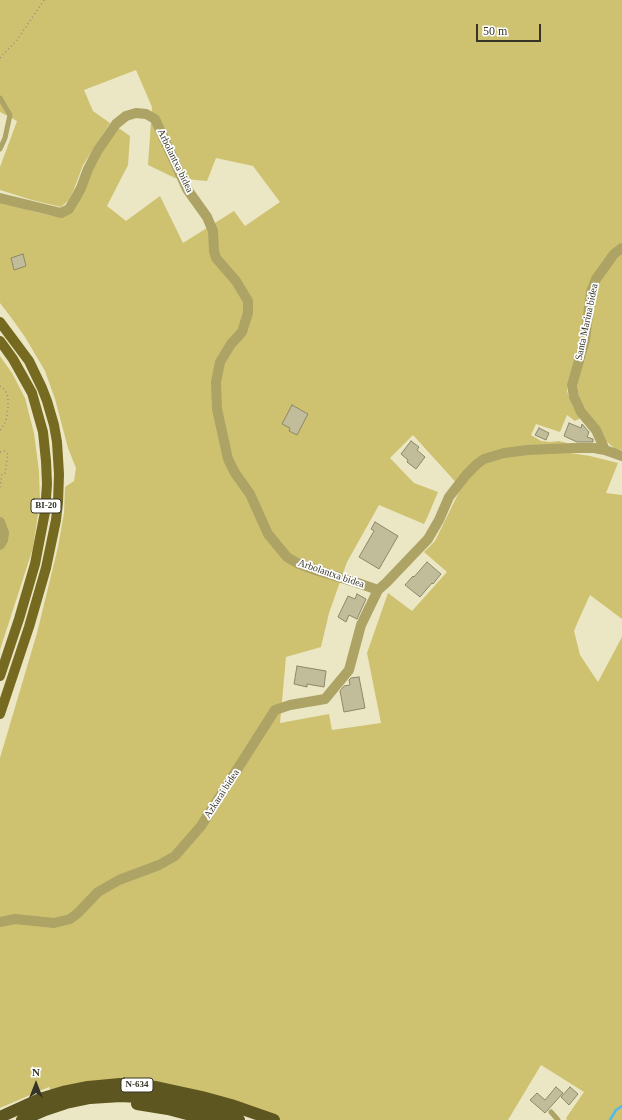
<!DOCTYPE html>
<html>
<head>
<meta charset="utf-8">
<style>
	body { margin:0 }
	#map { position:relative; width:622px; height:1120px; overflow:hidden; background:#ebe6c4; font-family:"Times New Roman",serif }
	canvas { display:block }
	.north { position:absolute; left:16px; top:1064px; width:40px; height:40px; -webkit-text-stroke:3px #fff; paint-order:stroke; rotate:0deg; font-size:11px; font-weight:700; line-height:16px; text-align:center; color:#363427 }
	.north::after { content:''; display:block; margin:auto; width:14px; height:18px; background:#363427; clip-path:polygon(50% 0,100% 100%,50% 72%,0 100%) }
	.scale { position:absolute; left:476px; top:24px; width:65px; height:18px; box-sizing:border-box; border:2px solid #363427; border-top:0; padding-left:5px; font-size:12px; line-height:14px; white-space:nowrap; color:#363427; -webkit-text-stroke:3px #fff; paint-order:stroke }
</style>
</head>
<body>
<div id="map">
<canvas width="622" height="1120"></canvas>
<div class="north">N</div>
<div class="scale">50 m</div>
</div>
<script>
const context = document.querySelector('canvas').getContext('2d');
context.lineJoin = 'round';
function fill(path, color) {
  context.fillStyle = color;
  context.fill(path, 'evenodd');
}
function poly(rows) {
  const path = new Path2D();
  for (const r of rows) {
    path.moveTo(r[0], r[1]);
    for (let i = 2; i < r.length; i += 2) path.lineTo(r[i], r[i + 1]);
  }
  return path;
}
function strokePath(path, color, width, dash) {
  context.strokeStyle = color;
  context.lineWidth = width;
  context.lineCap = dash ? 'butt' : 'round';
  context.setLineDash(dash || []);
  context.stroke(path);
}
function label(font, color, halo, rows, align = 'center') {
  context.font = font + ' "Times New Roman",serif';
  context.lineWidth = 3.5;
  context.setLineDash([]);
  context.textBaseline = 'middle';
  context.strokeStyle = halo;
  context.fillStyle = color;
  for (const [text, x, y, turn = 0] of rows) {
    context.save();
    context.translate(x, y);
    context.rotate((+turn || 0) * Math.PI / 180);
    context.textAlign = isNaN(turn) ? turn : align;
    if (halo) context.strokeText(text, 0, 0);
    context.fillText(text, 0, 0);
    context.restore();
  }
}
const green = poly([
	[0,0,622,0,622,244,593,278,582,337,568,381,567,391,573,407,581,418,575,421,567,415,560,432,536,424,531,435,541,441,550,442,559,441,567,443,564,452,590,456,618,463,606,493,622,495,622,619,590,595,579,619,574,631,580,655,598,682,622,637,622,1120,567,1120,566,1118,584,1092,541,1065,508,1120,272,1120,139,1085,53,1095,49,1087,0,1108,0,758,37,633,58,547,64,513,65,487,74,481,76,468,68,448,55,399,45,371,25,337,10,316,0,303,0,201,35,212,53,216,62,216,117,127,130,136,128,165,107,206,126,221,160,196,183,243,234,211,245,226,280,202,253,166,216,158,207,181,175,178,148,165,152,107,136,70,84,90,93,111,110,123,83,165,74,189,69,200,61,207,32,200,0,190,0,167,17,121,0,112],
	[413,435,461,488,435,541,424,552,447,572,412,611,388,593,367,653,381,723,332,730,329,714,280,723,286,657,321,647,329,613,347,562,379,505,424,524,427,518,438,492,414,483,390,458],
	[622,252,622,450,615,449,605,440,598,426,580,403,577,384,593,299,601,276],
	[0,356,12,373,25,398,34,433,39,471,40,501,33,548,0,650]
]);
const stream = poly([
	[610,1120,616,1110,622,1106]
]);
const building = poly([
	[23,254,26,266,14,270,11,258,23,254],
	[292,405,308,414,297,435,289,431,290,428,282,424,292,405],
	[569,423,581,428,582,424,589,432,587,437,593,439,593,442,577,442,564,436,569,423],
	[539,428,549,433,546,440,535,435,539,428],
	[411,441,419,447,417,450,425,457,416,469,407,462,408,460,401,454,411,441],
	[375,522,398,536,379,569,359,557,374,531,371,529,375,522],
	[427,562,441,574,433,584,432,583,420,597,405,585,413,576,414,577,427,562],
	[357,594,366,599,357,619,349,615,346,622,338,617,348,596,355,599,357,594],
	[297,666,326,671,324,687,307,684,307,687,294,684,297,666],
	[359,677,365,708,344,712,340,691,344,686,350,685,349,680,351,678,359,677],
	[556,1087,563,1093,545,1113,530,1100,537,1093,545,1100,556,1087],
	[570,1087,578,1094,569,1105,561,1097,570,1087]
]);
const path = poly([
	[0,58,17,40,44,0],
	[0,386,5,390,8,397,8,407,6,421,0,431],
	[0,452,4,451,8,454,5,473,2,474,0,488]
]);
const lane = poly([
	[0,98,10,115,5,138,0,149],
	[551,1112,558,1120]
]);
const street = poly([
	[0,198,61,213,69,209,75,199,81,188,88,169,98,150,116,124,126,116,136,113,146,114,155,119,187,189,207,217,213,231,214,251,216,258,236,281,248,301,248,313,242,332,231,344,220,362,216,382,217,409,228,459,235,473,250,494,268,534,287,557,297,563,315,570,355,582,378,590],
	[605,450,596,430,581,412,574,397,572,385,585,340,591,292,596,279,614,254,622,248],
	[0,522,4,533,3,540,0,545],
	[0,922,15,919,54,923,70,919,78,913,98,892,119,880,159,865,175,856,201,826,275,710,290,705,325,699,349,670,361,625,378,590,386,583,428,539,439,520,449,497,466,475,477,464,484,459,504,453,528,450,573,448,594,448,605,450,622,456]
]);
const primary = poly([
	[0,322,29,361,42,388,47,401,54,425,57,442,59,474,58,503,56,520,46,568,29,627,0,714],
	[0,341,13,359,32,393,43,432,46,461,47,484,45,512,35,564,19,619,0,676]
]);
const highway = poly([
	[137,1104,168,1109,210,1120],
	[0,1117,40,1099,63,1092,88,1087,120,1084,156,1087,202,1097,231,1105,274,1120],
	[22,1120,45,1110,66,1103,90,1098,121,1096,154,1098,200,1108,239,1120]
]);
const shields = [
	[46,506,30],
	[137,1085,32]
];
const shieldNames = [
	["BI-20",46,506],
	["N-634",137,1085]
];
const streetNames = [
	["Arbolantxa bidea",175,161,64],
	["Santa Marina bidea",587,322,-78],
	["Arbolantxa bidea",331,574,19],
	["Azkarai bidea",222,794,-57]
];
fill(green, '#cec271');
strokePath(stream, '#4db9ee', 2.5);
fill(building, '#c1bd9b');
strokePath(building, '#8c8868', 1);
strokePath(path, '#949179', 1.5, [1, 3]);
strokePath(lane, '#aca365', 5);
strokePath(street, '#aca365', 10);
strokePath(primary, '#756a1f', 10);
strokePath(highway, '#5e5621', 12);
for (const [x, y, w] of shields) {
  const box = new Path2D();
  box.roundRect(x - w / 2, y - 7, w, 14, 3);
  context.fillStyle = '#fff';
  context.fill(box);
  strokePath(box, '#363427', 1);
}
label('bold 9px', '#363427', null, shieldNames);
label('10px', '#363427', '#fff', streetNames);
</script>
</body>
</html>
